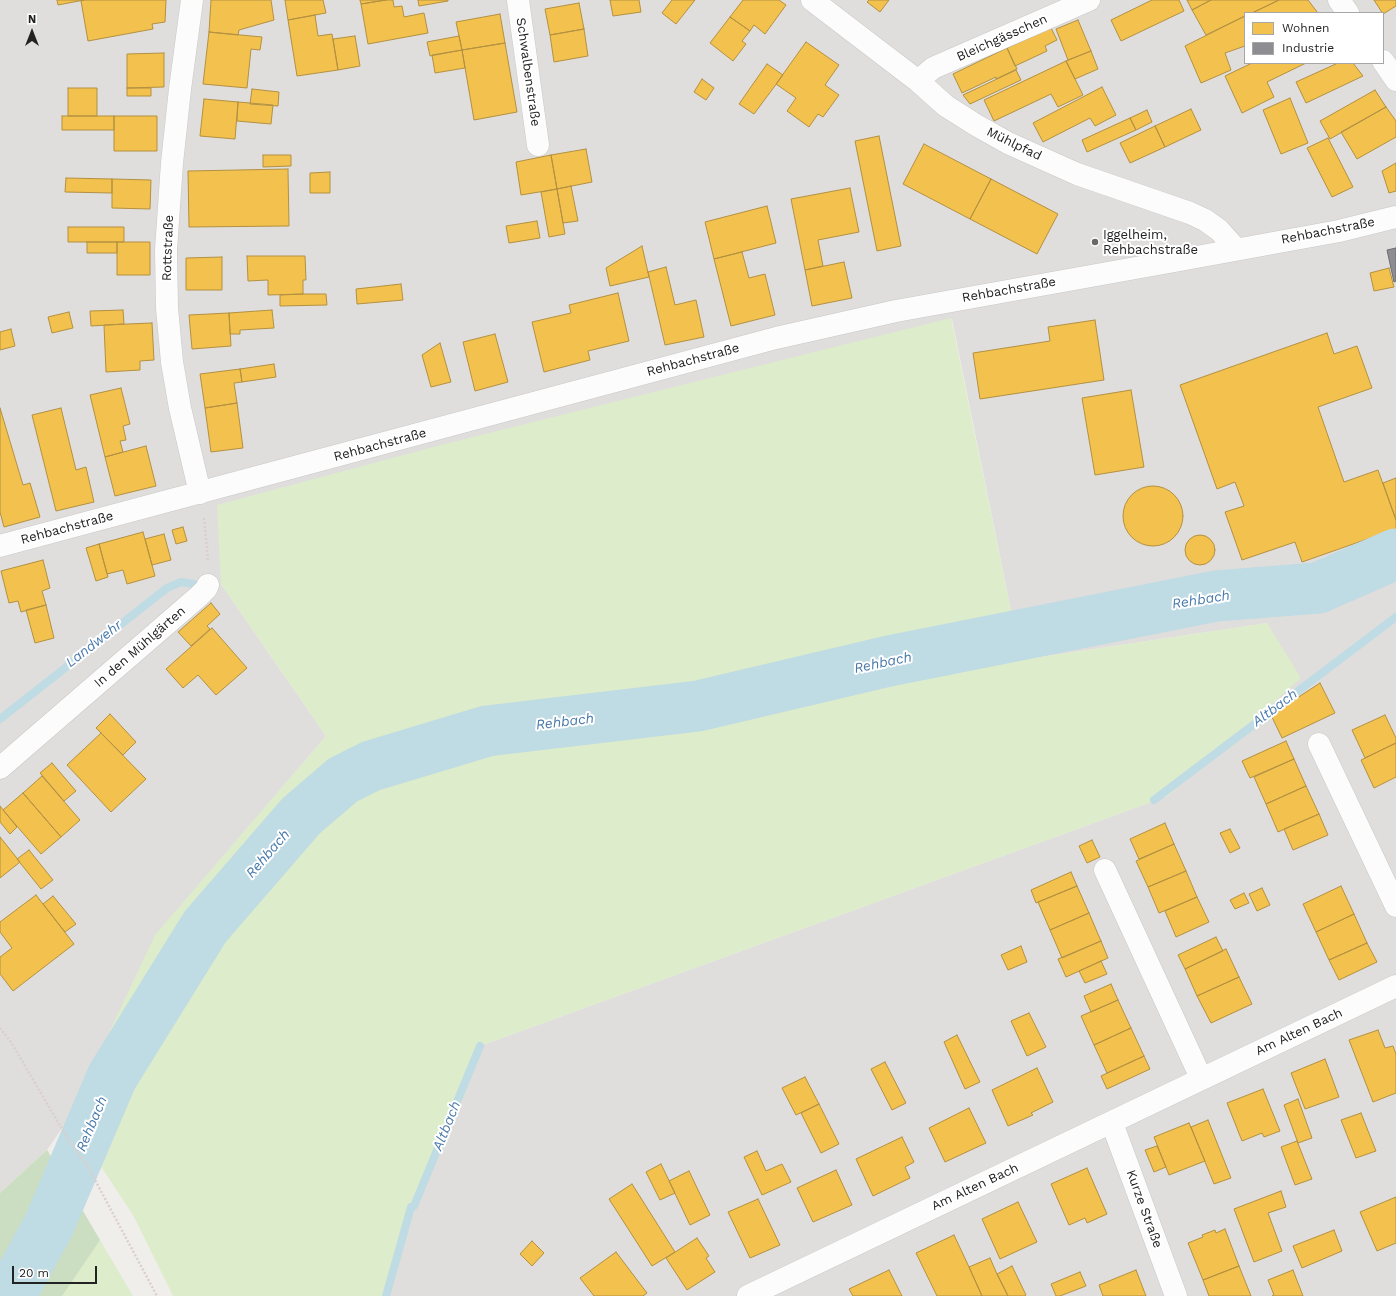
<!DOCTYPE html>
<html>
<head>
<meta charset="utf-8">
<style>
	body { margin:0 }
	#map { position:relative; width:1396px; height:1296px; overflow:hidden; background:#f0eeeb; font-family:"Work Sans",sans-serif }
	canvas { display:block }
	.legend { position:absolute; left:1244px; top:12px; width:140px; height:52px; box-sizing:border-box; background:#fff; border:1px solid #a7a7a7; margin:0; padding:5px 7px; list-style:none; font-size:12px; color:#222 }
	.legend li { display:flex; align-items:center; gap:8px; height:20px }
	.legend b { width:20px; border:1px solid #a7a7a7 }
	.north { position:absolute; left:12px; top:12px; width:40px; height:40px; -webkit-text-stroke:3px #fff; paint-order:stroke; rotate:0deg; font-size:11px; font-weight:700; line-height:16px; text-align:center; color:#222 }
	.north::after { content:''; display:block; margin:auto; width:14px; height:18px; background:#222; clip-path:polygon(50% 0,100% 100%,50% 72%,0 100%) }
	.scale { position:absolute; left:12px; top:1266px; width:85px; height:18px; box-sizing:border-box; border:2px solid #222; border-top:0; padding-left:5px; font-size:12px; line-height:14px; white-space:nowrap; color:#222; -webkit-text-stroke:3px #fff; paint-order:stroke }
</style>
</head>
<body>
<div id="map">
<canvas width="1396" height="1296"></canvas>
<ul class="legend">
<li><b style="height:11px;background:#f2c14e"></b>Wohnen</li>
<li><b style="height:11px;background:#8d8d92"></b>Industrie</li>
</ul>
<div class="north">N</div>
<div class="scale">20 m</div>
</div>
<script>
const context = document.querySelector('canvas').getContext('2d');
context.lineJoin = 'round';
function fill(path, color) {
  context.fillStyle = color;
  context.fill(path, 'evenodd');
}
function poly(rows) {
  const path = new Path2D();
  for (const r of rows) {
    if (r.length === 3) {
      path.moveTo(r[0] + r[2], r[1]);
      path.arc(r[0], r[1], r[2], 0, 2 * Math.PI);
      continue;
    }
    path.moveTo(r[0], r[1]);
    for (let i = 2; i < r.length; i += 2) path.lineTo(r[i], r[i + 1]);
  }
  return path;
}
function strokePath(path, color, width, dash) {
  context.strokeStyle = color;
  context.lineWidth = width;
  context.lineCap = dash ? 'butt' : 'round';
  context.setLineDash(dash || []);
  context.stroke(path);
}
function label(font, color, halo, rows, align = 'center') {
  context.font = font + ' "Work Sans",sans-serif';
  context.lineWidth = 4;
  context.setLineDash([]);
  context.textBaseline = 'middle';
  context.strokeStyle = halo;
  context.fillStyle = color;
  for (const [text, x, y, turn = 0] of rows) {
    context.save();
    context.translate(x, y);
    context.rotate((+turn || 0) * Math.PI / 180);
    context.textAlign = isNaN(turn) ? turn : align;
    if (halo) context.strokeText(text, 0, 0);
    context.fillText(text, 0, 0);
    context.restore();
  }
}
const residential = poly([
	[0,0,1396,0,1396,1296,384,1296,411,1207,480,1046,1168,796,1267,623,1021,660,952,319,221,584,326,736,156,935,69,1118,47,1150,0,1193],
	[1245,13,1383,13,1383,63,1245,63]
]);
const grass = poly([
	[951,318,1021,660,1267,623,1301,678,1168,796,480,1046,411,1207,384,1296,173,1296,133,1215,69,1118,155,935,326,736,221,584,217,505,441,445],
	[47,1150,133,1296,0,1296,0,1193]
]);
const forest = poly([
	[47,1150,100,1240,62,1296,0,1296,0,1193]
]);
const homes = poly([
	[57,0,84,0,58,5,57,0],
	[84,0,166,0,165,22,152,24,153,29,88,41,81,1,84,0],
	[211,0,271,0,274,20,239,30,238,35,209,32,211,0],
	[285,0,323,0,326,13,288,20,285,0],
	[360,0,386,0,361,4,360,0],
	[386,0,393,0,394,7,402,6,404,17,424,13,428,33,368,44,361,4,386,0],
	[418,0,448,0,448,1,419,6,418,0],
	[610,0,639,0,641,12,613,16,610,0],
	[672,0,695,0,676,24,662,13,672,0],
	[743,0,779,0,786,5,765,34,754,25,750,31,730,17,743,0],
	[869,0,889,0,880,12,867,2,869,0],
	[1152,0,1179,0,1184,11,1121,41,1111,20,1152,0],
	[1187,0,1211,0,1192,10,1187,0],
	[1211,0,1279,0,1252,13,1245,13,1245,16,1206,35,1192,10,1211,0],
	[1279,0,1308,0,1318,13,1252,13,1279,0],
	[1374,0,1396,0,1396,6,1383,14,1374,0],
	[579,3,584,29,550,35,545,9,579,3],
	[500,14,505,43,462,50,456,22,500,14],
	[315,15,318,36,332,34,338,70,297,76,288,20,315,15],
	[1245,16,1245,46,1225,53,1231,70,1201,83,1185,46,1245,16],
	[730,17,750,31,742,41,746,44,733,61,710,43,730,17],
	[1078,20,1091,51,1068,60,1056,29,1078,20],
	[1051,28,1057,40,1045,46,1047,51,1015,66,1007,48,1051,28],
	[584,29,588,56,554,62,550,35,584,29],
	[209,32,262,37,260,50,251,49,247,88,203,84,209,32],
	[355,36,360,66,338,70,333,39,355,36],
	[459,36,462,50,430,56,427,42,459,36],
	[806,42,839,65,825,85,839,95,823,117,818,114,809,127,787,111,796,98,776,84,806,42],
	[505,43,517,112,474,120,462,50,505,43],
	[1007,48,1017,69,996,79,996,77,962,93,953,74,1007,48],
	[462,50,465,68,435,73,432,55,462,50],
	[1091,51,1098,69,1075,79,1066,61,1091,51],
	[164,53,164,87,127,88,127,54,164,53],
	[1066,61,1083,95,1058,107,1051,94,994,121,984,100,1066,61],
	[1252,63,1306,63,1267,82,1274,97,1242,113,1225,76,1252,63],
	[1338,63,1353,63,1363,76,1306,103,1296,82,1338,63],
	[767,64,783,75,754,114,739,104,767,64],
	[1016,70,1021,80,970,104,963,95,1016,70],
	[702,79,714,88,706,100,694,92,702,79],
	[1102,87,1116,115,1095,126,1090,118,1043,142,1033,123,1102,87],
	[68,88,97,88,97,116,68,116,68,88],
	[127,88,151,88,151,96,127,96,127,88],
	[252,89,279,92,278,106,250,104,252,89],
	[1375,90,1386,107,1330,139,1320,121,1375,90],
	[1290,98,1308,143,1281,154,1263,110,1290,98],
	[204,99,238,102,235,139,200,136,204,99],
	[238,102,273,105,271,124,237,121,238,102],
	[1386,107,1396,121,1396,137,1357,159,1341,132,1386,107],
	[1191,109,1201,130,1165,147,1155,126,1191,109],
	[1147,110,1152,122,1136,130,1130,118,1147,110],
	[62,116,114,116,114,130,62,130,62,116],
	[114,116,157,116,157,151,114,151,114,116],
	[1130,118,1136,130,1087,152,1082,140,1130,118],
	[1155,126,1165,147,1130,163,1120,143,1155,126],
	[879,136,901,246,877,251,855,141,879,136],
	[1328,138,1353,187,1332,197,1307,148,1328,138],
	[924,144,991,179,970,219,903,184,924,144],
	[586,149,592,182,557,189,551,155,586,149],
	[263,155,291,155,291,166,263,167,263,155],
	[551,155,557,189,521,195,516,162,551,155],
	[1396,163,1396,191,1389,193,1382,171,1396,163],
	[288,169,289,226,189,227,188,171,288,169],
	[330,172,330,193,310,193,310,173,330,172],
	[66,178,112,179,112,193,65,192,66,178],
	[112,179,151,180,150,209,112,208,112,179],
	[991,179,1058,214,1037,254,970,219,991,179],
	[571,186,578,221,563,223,557,189,571,186],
	[850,188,859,232,818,240,823,266,805,270,791,199,850,188],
	[557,189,565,234,549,237,541,192,557,189],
	[767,206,776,243,714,259,705,222,767,206],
	[537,221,540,238,509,243,506,226,537,221],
	[68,227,124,227,124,242,68,242,68,227],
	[87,242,117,242,117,253,87,253,87,242],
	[117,242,150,242,150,275,117,275,117,242],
	[642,246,649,277,610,286,606,268,642,246],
	[742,252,749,278,765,274,775,315,731,326,714,259,742,252],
	[247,256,305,256,306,280,303,280,303,294,268,295,268,280,248,281,247,256],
	[222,257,222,290,186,290,186,258,222,257],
	[844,262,852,298,812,306,805,270,844,262],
	[666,267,675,305,696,300,704,337,665,345,648,272,666,267],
	[1389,268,1394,287,1374,291,1370,273,1389,268],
	[401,284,403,300,357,304,356,289,401,284],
	[618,293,629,341,588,351,590,360,544,372,532,322,571,313,569,305,618,293],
	[303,294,326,294,327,305,280,306,280,295,303,294],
	[123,310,124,324,91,326,90,311,123,310],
	[272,310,274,328,240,330,240,334,230,334,229,313,272,310],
	[69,312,73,328,52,333,48,317,69,312],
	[229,313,231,346,192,349,189,315,229,313],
	[1095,320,1104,380,980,399,973,353,1050,341,1048,327,1095,320],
	[152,323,154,360,140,361,140,370,106,372,104,325,152,323],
	[11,329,15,346,0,350,0,332,11,329],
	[1327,333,1334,354,1357,346,1372,388,1318,407,1344,482,1378,470,1396,520,1396,529,1302,562,1295,542,1242,560,1225,512,1244,506,1235,482,1217,489,1180,385,1327,333],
	[495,334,508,382,475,391,463,342,495,334],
	[440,343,451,382,431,387,422,355,440,343],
	[274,364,276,377,242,382,240,369,274,364],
	[240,369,242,382,234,383,237,403,205,408,200,374,240,369],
	[121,388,130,424,123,426,126,440,120,441,123,452,105,457,90,395,121,388],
	[1131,390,1144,467,1095,475,1082,398,1131,390],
	[237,403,243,448,211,452,205,408,237,403],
	[0,408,23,485,30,483,40,517,4,527,0,512,0,408],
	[61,408,76,470,86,467,94,502,56,511,32,415,61,408],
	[146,446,156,486,115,496,105,457,146,446],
	[1396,478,1396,520,1383,483,1396,478],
	[1153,516,30],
	[183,527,187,541,176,544,172,530,183,527],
	[143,532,155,576,127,584,123,570,107,574,99,544,143,532],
	[164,534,171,560,152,565,145,539,164,534],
	[1200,550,15],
	[99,544,108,577,96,581,86,548,99,544],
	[43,560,50,588,42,591,46,605,21,612,18,601,9,603,1,571,43,560],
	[211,603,220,614,207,626,210,629,191,646,178,632,211,603],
	[46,605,54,638,35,643,26,610,46,605],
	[212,628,247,668,216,695,198,675,183,688,166,669,212,628],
	[1320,683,1335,713,1282,738,1271,715,1320,683],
	[110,714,136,742,123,755,96,728,110,714],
	[1385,715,1396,738,1396,743,1365,758,1352,730,1385,715],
	[101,733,146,779,111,812,67,765,101,733],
	[1286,741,1294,759,1250,778,1242,761,1286,741],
	[1396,743,1396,777,1374,788,1361,760,1396,743],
	[1294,759,1306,786,1266,804,1254,777,1294,759],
	[52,763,76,791,64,801,40,773,52,763],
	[42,776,80,820,61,837,23,793,42,776],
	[1306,786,1319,814,1278,832,1266,804,1306,786],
	[23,793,61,837,41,854,3,810,23,793],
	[0,806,17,827,10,834,0,822,0,806],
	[1319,814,1328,835,1293,850,1284,829,1319,814],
	[1165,823,1174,844,1139,859,1130,839,1165,823],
	[1230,829,1240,848,1230,853,1220,833,1230,829],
	[0,837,20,862,0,878,0,837],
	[1092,840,1100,857,1087,863,1079,846,1092,840],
	[1174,844,1186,871,1148,887,1136,861,1174,844],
	[29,850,53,880,41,889,17,859,29,850],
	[1186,871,1197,897,1159,913,1148,887,1186,871],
	[1071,872,1077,886,1036,903,1031,890,1071,872],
	[1077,886,1089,913,1050,930,1038,902,1077,886],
	[1341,886,1354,914,1316,932,1303,904,1341,886],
	[1262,888,1270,905,1257,911,1249,894,1262,888],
	[1244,893,1249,903,1235,909,1230,900,1244,893],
	[36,895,74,944,13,991,0,974,0,957,12,948,0,932,0,922,36,895],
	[53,896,76,924,65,932,43,904,53,896],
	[1197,897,1209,922,1176,937,1165,911,1197,897],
	[1089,913,1101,941,1062,958,1050,930,1089,913],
	[1354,914,1367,943,1329,960,1316,932,1354,914],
	[1216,937,1223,951,1185,969,1178,955,1216,937],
	[1101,941,1108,958,1066,977,1058,959,1101,941],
	[1367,943,1377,962,1339,980,1329,960,1367,943],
	[1021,946,1027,962,1008,970,1001,955,1021,946],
	[1226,949,1239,977,1197,996,1185,969,1226,949],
	[1101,961,1107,974,1085,983,1079,971,1101,961],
	[1239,977,1252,1004,1211,1023,1197,996,1239,977],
	[1111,984,1118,1000,1091,1012,1084,996,1111,984],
	[1118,1000,1131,1028,1094,1045,1081,1016,1118,1000],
	[1029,1013,1046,1047,1027,1056,1011,1021,1029,1013],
	[1131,1028,1144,1056,1107,1073,1094,1045,1131,1028],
	[1378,1030,1385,1048,1393,1046,1396,1054,1396,1093,1373,1102,1349,1040,1378,1030],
	[957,1035,980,1082,965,1089,944,1042,957,1035],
	[1144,1056,1150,1069,1107,1089,1101,1076,1144,1056],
	[1325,1059,1339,1097,1305,1109,1291,1073,1325,1059],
	[885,1062,906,1103,892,1110,871,1069,885,1062],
	[1037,1068,1053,1102,1031,1113,1033,1115,1008,1126,992,1090,1037,1068],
	[805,1077,819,1104,796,1115,782,1088,805,1077],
	[1263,1089,1280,1131,1264,1137,1262,1133,1242,1141,1227,1103,1263,1089],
	[1298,1099,1312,1138,1298,1143,1284,1105,1298,1099],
	[819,1104,839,1144,821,1153,801,1113,819,1104],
	[969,1108,986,1143,945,1162,929,1128,969,1108],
	[1361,1113,1376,1151,1356,1158,1341,1120,1361,1113],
	[1208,1120,1231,1178,1214,1184,1191,1127,1208,1120],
	[1189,1123,1205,1161,1169,1175,1154,1137,1189,1123],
	[902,1137,914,1162,905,1167,910,1178,873,1196,856,1159,902,1137],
	[1297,1141,1312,1179,1295,1185,1281,1147,1297,1141],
	[1157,1146,1166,1167,1154,1172,1145,1150,1157,1146],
	[757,1151,766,1171,782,1164,791,1182,762,1195,744,1157,757,1151],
	[661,1164,675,1193,660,1200,646,1172,661,1164],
	[1087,1168,1107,1214,1087,1223,1085,1218,1069,1225,1051,1184,1087,1168],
	[836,1170,852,1205,813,1222,797,1188,836,1170],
	[689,1171,710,1215,690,1225,669,1181,689,1171],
	[632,1184,675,1252,652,1266,609,1199,632,1184],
	[1281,1191,1286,1207,1268,1213,1282,1251,1254,1262,1234,1209,1281,1191],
	[1396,1197,1396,1243,1377,1251,1360,1212,1396,1197],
	[758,1199,780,1245,750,1258,728,1212,758,1199],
	[1018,1202,1037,1242,1000,1259,982,1219,1018,1202],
	[1225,1229,1239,1266,1203,1280,1188,1243,1203,1237,1202,1235,1215,1230,1216,1233,1225,1229],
	[1334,1230,1342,1251,1302,1268,1293,1246,1334,1230],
	[954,1235,969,1267,982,1296,937,1296,916,1253,954,1235],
	[697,1238,709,1256,706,1258,715,1272,687,1290,666,1258,697,1238],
	[532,1241,544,1253,532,1266,520,1254,532,1241],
	[616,1252,647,1293,643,1296,594,1296,580,1278,616,1252],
	[990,1258,997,1274,1008,1296,982,1296,969,1267,990,1258],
	[1012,1266,1026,1295,1024,1296,1008,1296,997,1274,1012,1266],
	[1239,1266,1251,1296,1209,1296,1203,1280,1239,1266],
	[889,1270,902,1296,853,1296,849,1289,889,1270],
	[1136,1270,1146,1296,1103,1296,1099,1285,1136,1270],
	[1293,1270,1303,1296,1272,1296,1274,1295,1268,1280,1293,1270],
	[1080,1272,1086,1286,1060,1296,1056,1296,1051,1284,1080,1272]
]);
const industry = poly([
	[1396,248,1396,281,1394,282,1387,250,1396,248]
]);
const stream = poly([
	[0,719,167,588,181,582,194,584],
	[1154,800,1396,617],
	[414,1206,480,1046],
	[386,1296,411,1207]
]);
const river = poly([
	[10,1296,49,1225,112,1077,205,927,301,816,343,780,371,766,487,731,698,706,889,661,1216,596,1318,588,1396,554]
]);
const path = poly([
	[204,518,208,560],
	[0,1028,11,1042,69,1141,87,1165,157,1296]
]);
const minor = poly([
	[192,0,180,89,172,163,166,250,167,308,172,362,180,408,200,493],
	[518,0,538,145],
	[812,0,918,81,946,106,976,125,1008,143,1077,174,1190,213,1205,220,1219,230,1236,249],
	[918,81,933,68,1089,0],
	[0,546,776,338,896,311,1180,260,1339,231,1396,217],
	[1319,744,1396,906],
	[0,768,199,596,206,589,208,585],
	[1105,870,1201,1078],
	[1112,1123,1176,1296],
	[748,1296,1396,986]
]);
const tertiary = poly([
	[1339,0,1348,13],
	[1383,61,1396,80]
]);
const markers = [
	[1095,242,4,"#6a6968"]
];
const streetNames = [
	["Bleichgässchen",1002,38,-24],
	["Schwalbenstraße",528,72,82],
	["Mühlpfad",1014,144,26],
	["Rehbachstraße",1328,231,-11],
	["Rottstraße",168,248,-88],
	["Rehbachstraße",1009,290,-10],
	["Rehbachstraße",693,360,-15],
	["Rehbachstraße",380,445,-15],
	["Rehbachstraße",67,528,-15],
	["In den Mühlgärten",140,647,-41],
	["Am Alten Bach",1299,1032,-25],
	["Am Alten Bach",975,1187,-25],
	["Kurze Straße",1144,1209,70]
];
const poiNames = [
	["Iggelheim,",1103,235],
	["Rehbachstraße",1103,250]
];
const waterNames = [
	["Rehbach",1201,600,-9],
	["Landwehr",94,644,-38],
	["Rehbach",883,663,-12],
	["Altbach",1275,708,-37],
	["Rehbach",565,722,-7],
	["Rehbach",268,854,-49],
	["Rehbach",92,1124,-67],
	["Altbach",447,1126,-68]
];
fill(residential, '#dfdedc');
fill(grass, '#ddeccb');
fill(forest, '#cbdec1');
fill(homes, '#f2c14e');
strokePath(homes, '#b49141', 1);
fill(industry, '#8d8d92');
strokePath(industry, '#6d6d70', 1);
strokePath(stream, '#bfdbe3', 8);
strokePath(river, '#bfdbe3', 51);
strokePath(minor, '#c9c8c7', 23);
strokePath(tertiary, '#c9c8c7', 23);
strokePath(path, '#dccecd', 2.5, [2, 2]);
strokePath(minor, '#fdfcfc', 22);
strokePath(tertiary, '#fdfcfc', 22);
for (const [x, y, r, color] of markers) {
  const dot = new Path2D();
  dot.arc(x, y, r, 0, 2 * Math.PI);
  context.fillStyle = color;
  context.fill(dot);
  strokePath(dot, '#fff', 1.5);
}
label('13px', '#222', '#fff', streetNames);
label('13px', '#222', '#fff', poiNames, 'left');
label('italic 14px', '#4a7aab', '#fff', waterNames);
</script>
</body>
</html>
